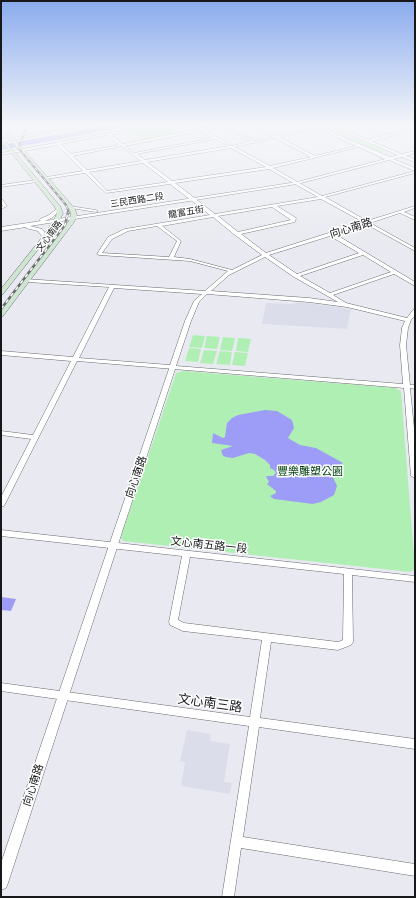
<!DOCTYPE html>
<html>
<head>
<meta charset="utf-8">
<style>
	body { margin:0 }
	#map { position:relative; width:416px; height:898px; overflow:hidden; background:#e9eaf1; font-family:Commissioner,sans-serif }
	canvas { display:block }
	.frame { position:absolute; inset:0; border:2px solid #17181a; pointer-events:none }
</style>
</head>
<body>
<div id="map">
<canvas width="416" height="898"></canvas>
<div class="frame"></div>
</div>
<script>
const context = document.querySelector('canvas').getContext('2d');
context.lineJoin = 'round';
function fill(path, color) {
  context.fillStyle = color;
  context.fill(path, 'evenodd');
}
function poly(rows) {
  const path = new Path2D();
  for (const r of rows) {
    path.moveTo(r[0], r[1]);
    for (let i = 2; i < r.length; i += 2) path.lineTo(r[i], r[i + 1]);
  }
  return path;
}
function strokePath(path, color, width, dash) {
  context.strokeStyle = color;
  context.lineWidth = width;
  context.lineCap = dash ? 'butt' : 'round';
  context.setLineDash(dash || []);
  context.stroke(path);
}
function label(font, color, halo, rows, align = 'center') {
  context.font = font + ' Commissioner,"Noto Sans TC",sans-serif';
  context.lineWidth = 3;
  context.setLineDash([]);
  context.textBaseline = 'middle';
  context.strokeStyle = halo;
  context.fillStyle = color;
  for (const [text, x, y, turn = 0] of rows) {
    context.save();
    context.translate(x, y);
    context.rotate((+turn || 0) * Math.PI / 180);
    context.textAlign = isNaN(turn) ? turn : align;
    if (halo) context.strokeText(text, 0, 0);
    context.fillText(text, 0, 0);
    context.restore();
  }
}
const built = poly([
	[301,302,351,309,347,329,262,324,266,303,292,304],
	[187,730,211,734,210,741,230,744,224,782,232,783,230,794,181,786,185,762,180,761]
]);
const green = poly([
	[157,126,167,126,179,133,142,140,129,131],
	[329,128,335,129,387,152,379,152,327,130],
	[193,335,205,336,202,348,189,347],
	[207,336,220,337,217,349,204,348],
	[223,337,235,338,232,351,220,350],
	[238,338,251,339,248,352,236,351],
	[189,348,201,349,198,362,185,361],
	[204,350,217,351,213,364,200,363],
	[220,351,232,352,230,365,216,364],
	[235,352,248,353,245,366,232,365],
	[183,371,395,388,401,391,415,568,413,570,410,572,123,541,121,537,176,373]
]);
const water = poly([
	[102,126,131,126,1,150,1,145],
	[265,410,277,411,292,420,294,428,288,438,300,445,316,448,343,463,333,472,332,475,337,486,334,495,321,502,313,504,274,499,270,496,276,493,276,491,267,484,269,482,266,476,273,476,276,473,274,470,270,468,270,465,265,460,255,454,249,453,233,458,226,457,223,456,221,450,233,446,212,443,213,433,223,438,225,437,227,423,232,418,238,415],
	[1,597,16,599,11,611,1,610]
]);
const minor = poly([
	[79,126,85,126,1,142,1,140,79,126],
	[147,126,153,126,111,135,123,144,198,129,194,126,197,126,202,128,221,126,221,127,205,130,232,146,251,141,223,126,226,126,255,141,273,137,253,126,256,126,276,136,324,126,328,126,327,127,279,137,315,156,360,145,362,146,273,168,322,196,415,171,415,173,325,197,367,221,415,206,415,208,404,212,415,217,415,220,400,213,370,223,415,248,415,251,366,224,335,234,415,282,415,286,394,274,333,295,346,303,407,318,413,310,415,309,415,315,411,320,408,328,406,345,410,385,415,385,415,389,410,388,415,438,415,478,411,476,404,388,77,361,5,504,4,506,1,507,1,497,31,439,1,435,1,431,33,435,71,361,1,355,1,351,73,357,109,287,27,282,25,281,25,279,205,291,228,271,190,261,99,255,97,254,108,237,125,229,210,215,170,184,106,193,85,173,46,179,45,178,47,177,83,171,57,145,1,155,1,153,147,126],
	[201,131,213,138,134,153,125,146,201,131],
	[107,135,119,145,71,154,61,144,107,135],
	[275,138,311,157,270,166,235,147,275,138],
	[216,139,229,146,145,160,137,154,216,139],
	[122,146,141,161,87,170,73,156,122,146],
	[231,148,266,167,172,181,147,162,231,148],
	[143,163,168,182,107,191,89,172,143,163],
	[269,169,318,197,215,214,175,183,269,169],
	[321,199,363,222,266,253,241,234,295,222,296,218,277,206,321,199],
	[272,207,291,220,238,232,218,216,272,207],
	[213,217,235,235,262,255,232,270,190,259,174,257,181,241,162,226,213,217],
	[157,226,177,241,169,257,102,253,112,239,128,231,157,226],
	[330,236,359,253,297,274,269,255,330,236],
	[363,255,391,272,330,293,300,276,363,255],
	[265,257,294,277,338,302,309,298,211,291,229,275,265,257],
	[114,288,202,294,194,301,185,321,170,365,79,358,114,288],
	[207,294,309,302,347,307,405,321,402,328,400,345,403,384,176,366,191,321,199,302,207,294],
	[359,126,363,126,387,135,403,131,390,126,394,126,407,130,415,128,415,130,373,141,371,143,369,142,370,139,383,136,359,126],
	[36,180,37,180,37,182,1,187,1,185,36,180],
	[1,199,2,199,7,206,1,209,1,206,3,206,1,203,1,199],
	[1,530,415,576,415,582,352,575,353,642,351,645,338,650,271,642,260,718,415,739,415,749,259,727,243,837,415,864,415,876,241,848,234,897,222,897,249,726,1,691,1,683,250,717,262,640,183,631,170,625,169,622,182,556,1,536,1,530],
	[190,557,344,574,343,640,338,642,184,623,178,620,190,557]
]);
const tertiary = poly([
	[312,126,317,126,390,157,398,155,330,126,335,126,402,154,415,151,415,153,406,156,415,159,415,162,402,157,393,159,415,168,415,171,389,160,297,184,30,226,42,229,48,237,45,239,43,238,38,231,26,228,26,227,1,231,1,227,41,221,39,220,40,219,49,215,59,207,61,208,53,217,45,221,297,182,385,159,312,126],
	[69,206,96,210,98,211,96,212,71,208,69,207,69,206],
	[173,364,176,366,8,883,6,888,1,890,1,863,170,366,173,364]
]);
const secondary = poly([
	[1,126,3,126,75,209,77,215,74,222,3,316,1,317,1,310,69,221,71,215,70,210,1,129,1,126],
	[1,136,60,206,63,213,60,220,47,238,3,294,1,295,1,289,43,236,54,220,57,213,55,207,1,140,1,136]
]);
const railFar1 = poly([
	[27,126,19,146,20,150,66,205,69,213]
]);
const rail = poly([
	[1,309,65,225,68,212]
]);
const farStreetnames = [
	["三民西路二段",137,200,-9],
	["龍富五街",186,212,-10],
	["文心南路",49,236,-53]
];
const streetNames = [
	["向心南路",351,228,-17],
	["向心南路",136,477,-71],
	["文心南五路一段",209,545,6],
	["向心南路",33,785,-72]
];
const parkNames = [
	["豐樂雕塑公園",310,471]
];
const nearStreetnames = [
	["文心南三路",210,703,8]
];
fill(built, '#dcddeb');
fill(green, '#afefb4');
fill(water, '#9d9df7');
strokePath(minor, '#67686e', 1);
strokePath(tertiary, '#67686e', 1);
strokePath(secondary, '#67686e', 1);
fill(minor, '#fff');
fill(tertiary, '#fff');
fill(secondary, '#cee6d1');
strokePath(railFar1, '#696a6e', 2);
strokePath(rail, '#696a6e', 2.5);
strokePath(railFar1, '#fff', 1, [3.5]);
strokePath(rail, '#fff', 1.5, [4]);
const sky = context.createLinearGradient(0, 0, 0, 251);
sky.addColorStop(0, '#8aabee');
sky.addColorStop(0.5, '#f5f6f9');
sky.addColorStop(1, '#f5f6f900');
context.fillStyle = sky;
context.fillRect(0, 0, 416, 251);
label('9px', '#17181a', '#fff', farStreetnames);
label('11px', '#17181a', '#fff', streetNames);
label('11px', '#054314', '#fff', parkNames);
label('13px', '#17181a', '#fff', nearStreetnames);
</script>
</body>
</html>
